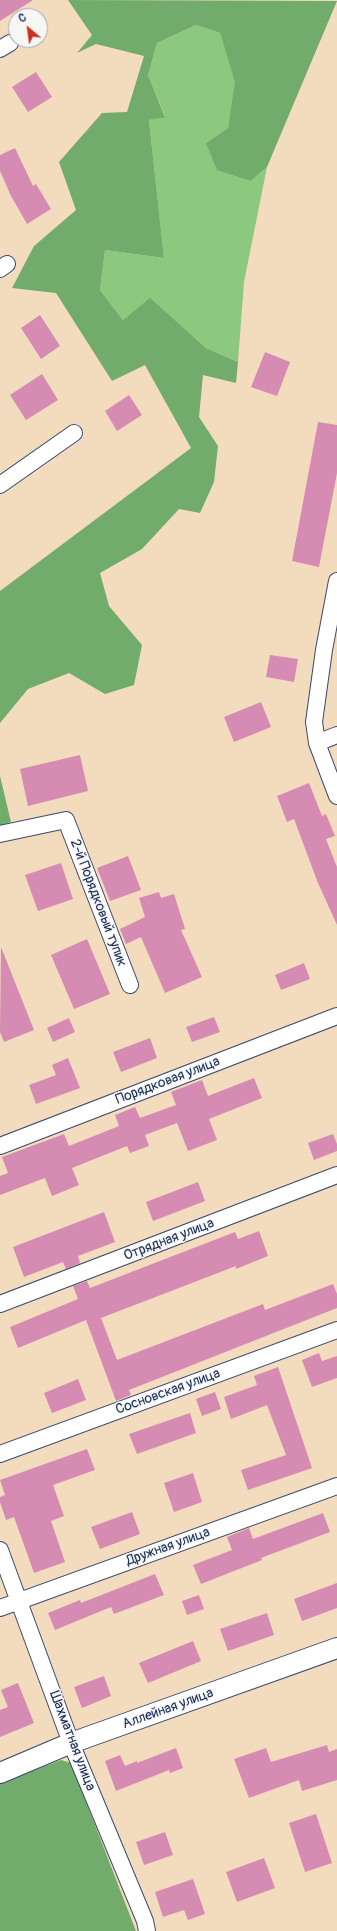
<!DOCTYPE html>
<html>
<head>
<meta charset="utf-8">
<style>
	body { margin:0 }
	#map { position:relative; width:337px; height:1931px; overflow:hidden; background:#f3dcbe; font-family:Pangolin,sans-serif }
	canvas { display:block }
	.north { position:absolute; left:8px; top:8px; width:40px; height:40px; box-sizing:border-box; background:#f6f6f2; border:1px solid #9ea6b7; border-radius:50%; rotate:331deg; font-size:11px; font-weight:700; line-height:16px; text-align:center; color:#1b2f5e }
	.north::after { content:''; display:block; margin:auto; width:14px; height:18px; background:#c8321e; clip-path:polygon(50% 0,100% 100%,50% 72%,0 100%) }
</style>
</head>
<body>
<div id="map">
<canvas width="337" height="1931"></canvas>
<div class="north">С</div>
</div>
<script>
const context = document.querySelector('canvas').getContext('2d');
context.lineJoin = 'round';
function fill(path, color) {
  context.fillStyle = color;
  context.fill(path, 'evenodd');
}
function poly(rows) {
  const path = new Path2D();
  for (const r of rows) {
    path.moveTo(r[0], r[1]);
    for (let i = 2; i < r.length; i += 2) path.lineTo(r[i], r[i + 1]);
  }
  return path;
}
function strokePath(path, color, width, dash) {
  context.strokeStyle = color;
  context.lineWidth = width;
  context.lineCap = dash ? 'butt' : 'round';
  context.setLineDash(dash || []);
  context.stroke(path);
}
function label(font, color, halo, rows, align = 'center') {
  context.font = font + ' Pangolin,sans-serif';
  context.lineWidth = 3;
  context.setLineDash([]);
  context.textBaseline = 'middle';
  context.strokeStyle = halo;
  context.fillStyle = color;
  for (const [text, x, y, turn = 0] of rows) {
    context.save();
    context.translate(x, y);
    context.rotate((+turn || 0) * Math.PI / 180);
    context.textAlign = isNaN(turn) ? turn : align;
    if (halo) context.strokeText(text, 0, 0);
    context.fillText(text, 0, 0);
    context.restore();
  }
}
const green = poly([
	[196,25,220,33,236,82,228,128,206,143,251,181,267,167,244,282,238,362,206,348,150,299,123,320,100,290,105,250,164,258,149,120,165,116,148,75,157,43]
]);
const forest = poly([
	[68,0,337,1,267,167,251,181,217,170,206,143,228,128,235,82,220,33,196,25,157,43,148,75,165,117,149,120,164,258,105,250,100,290,123,320,150,298,206,348,238,362,236,383,203,375,199,417,218,446,214,482,200,513,179,509,142,549,100,573,109,606,142,645,134,685,105,694,69,673,28,689,0,723,0,591,191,448,145,365,112,381,56,293,12,288,34,246,76,210,59,162,102,113,127,112,144,56,96,44,77,53,92,35],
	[0,776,11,822,0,826],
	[61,1760,71,1763,136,1931,0,1931,0,1783]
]);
const building = poly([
	[0,0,33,0,0,21],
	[36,72,52,97,28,112,12,87],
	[15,148,33,186,36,184,51,209,27,224,11,196,0,171,0,155],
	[40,315,60,346,41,359,21,328],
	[265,352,290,362,277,396,251,387],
	[42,374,58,400,26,420,10,395],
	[129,395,142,415,117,431,105,411],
	[318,422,337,425,337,473,319,567,292,561],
	[270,655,298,659,294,682,266,677],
	[261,702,271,727,234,742,224,717],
	[80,755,88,791,28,806,20,769],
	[309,783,322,816,326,814,335,836,326,839,337,867,337,925,318,883,294,819,287,822,277,796],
	[128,856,141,890,110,901,97,868],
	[61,863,73,899,38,911,25,875],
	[159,892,161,898,174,894,185,929,181,930,202,977,165,993,141,937,126,944,120,929,145,917,139,898],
	[87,939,110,994,74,1009,51,955],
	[1,947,34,1030,4,1042,0,1032],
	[304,963,310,979,281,990,275,975],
	[214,1017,220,1032,192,1042,186,1027],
	[69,1018,75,1032,53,1042,47,1028],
	[150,1038,157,1058,121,1072,113,1052],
	[68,1058,80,1088,36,1104,29,1085,56,1075,52,1065],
	[254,1078,262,1098,209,1119,217,1140,188,1151,177,1123,145,1135,149,1146,130,1153,127,1146,72,1168,79,1185,52,1196,45,1178,0,1195,0,1176,8,1173,2,1157,64,1134,69,1146,119,1126,115,1115,135,1107,140,1118,176,1105,171,1092,202,1080,208,1096],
	[333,1134,337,1144,337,1151,314,1160,308,1143],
	[198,1182,205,1201,153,1221,146,1202],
	[104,1212,115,1242,78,1256,80,1263,66,1269,63,1262,24,1277,13,1247],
	[259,1231,268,1256,236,1269,236,1266,101,1318,117,1360,263,1304,265,1310,333,1284,337,1294,337,1308,129,1390,131,1395,116,1401,86,1320,18,1348,10,1327,78,1299,73,1286,87,1281,90,1288,235,1232,238,1239],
	[319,1353,322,1361,337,1356,337,1378,312,1387,302,1360],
	[278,1367,312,1468,248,1490,241,1470,286,1455,267,1405,231,1419,224,1397,257,1385,254,1376],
	[78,1379,86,1400,52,1413,44,1393],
	[215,1392,221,1409,202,1416,196,1399],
	[190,1413,196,1433,137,1454,129,1434],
	[87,1449,95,1470,53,1485,64,1516,51,1521,65,1562,34,1573,14,1517,6,1520,0,1502,0,1497,5,1495,0,1480],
	[193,1473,202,1502,174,1512,164,1483],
	[132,1512,140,1534,100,1549,91,1527],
	[323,1513,330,1532,261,1558,262,1560,201,1584,193,1565,232,1550,227,1537,249,1528,253,1539],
	[155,1574,164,1595,114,1614,111,1607,55,1630,48,1613,80,1600,81,1603],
	[337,1583,337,1608,302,1621,294,1599],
	[199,1595,204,1609,187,1615,182,1601],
	[267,1613,274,1635,228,1651,220,1629],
	[193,1641,201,1661,148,1683,139,1663],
	[104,1676,111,1696,82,1708,74,1687],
	[18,1683,34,1723,0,1737,0,1710,8,1707,1,1690],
	[327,1745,329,1752,337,1749,337,1780,302,1791,299,1780,249,1798,234,1759,266,1748,271,1762],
	[176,1748,183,1768,170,1773,169,1770,116,1791,105,1761,120,1755,125,1766,137,1761,137,1763],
	[316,1814,332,1863,305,1872,289,1823],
	[165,1832,173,1855,144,1865,136,1842],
	[264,1858,275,1888,237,1902,226,1872],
	[193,1879,205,1914,188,1920,184,1910,163,1917,155,1892]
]);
const minor = poly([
	[0,49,10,43],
	[0,269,7,264],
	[0,485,74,433],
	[337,581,324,650,314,722,317,743,337,796],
	[317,743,337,735],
	[0,834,66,820,130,985],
	[0,1146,337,1016],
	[0,1304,337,1175],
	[0,1454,337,1330],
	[0,1550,71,1743,145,1921,147,1931],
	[0,1608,337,1486]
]);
const tertiary = poly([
	[0,1773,71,1743,337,1648]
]);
const streetNames = [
	["2-й Порядковый тупик",98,903,69],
	["Порядковая улица",168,1081,-21],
	["Отрядная улица",169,1240,-21],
	["Сосновская улица",168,1392,-20],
	["Дружная улица",168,1547,-20],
	["Аллейная улица",168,1709,-20],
	["Шахматная улица",72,1741,69]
];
fill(green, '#8cc87d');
fill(forest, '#71ac6c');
fill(building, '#d58bb2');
strokePath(minor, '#3b496c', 18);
strokePath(tertiary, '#3b496c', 22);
strokePath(minor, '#fff', 16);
strokePath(tertiary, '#fff', 20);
label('14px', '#1b2f5e', '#f6f6f2', streetNames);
</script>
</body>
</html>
